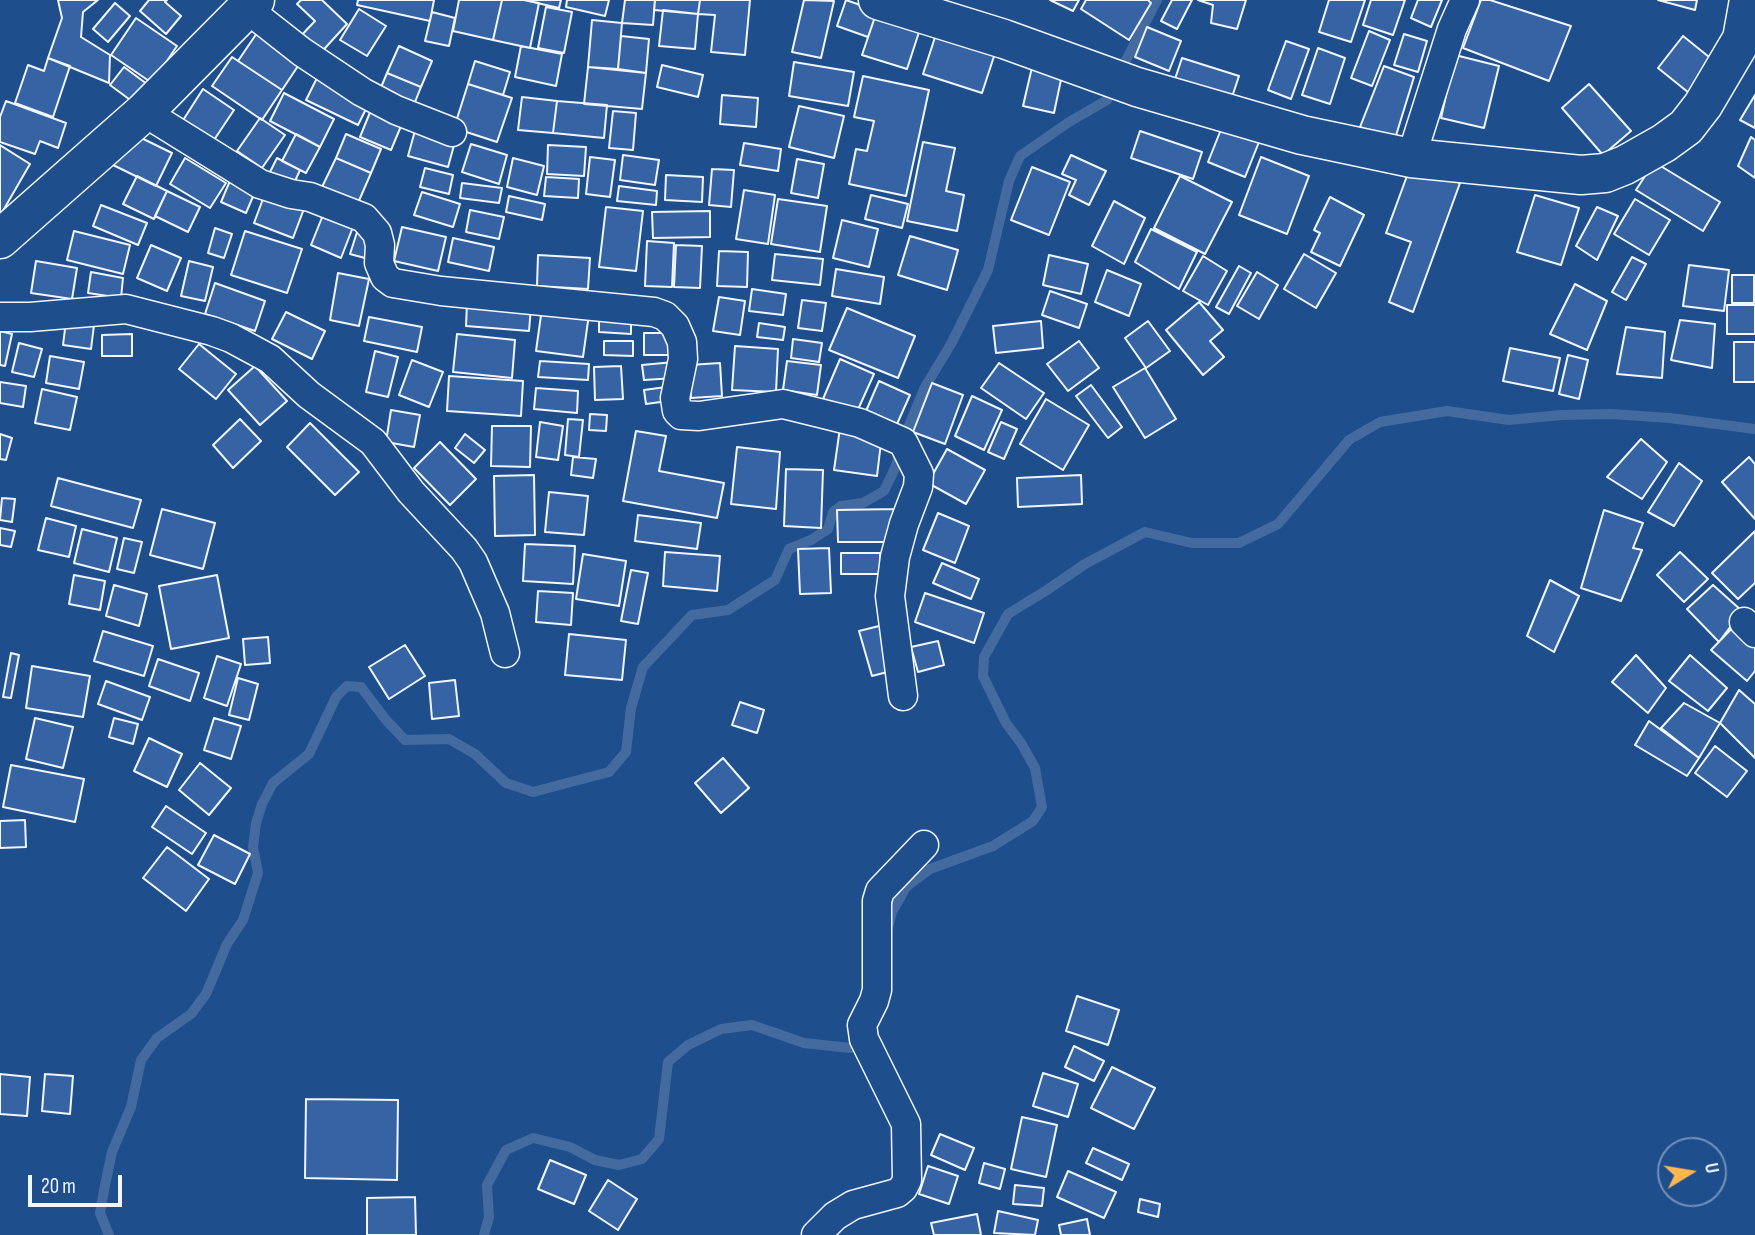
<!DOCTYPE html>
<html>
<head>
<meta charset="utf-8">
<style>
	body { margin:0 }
	#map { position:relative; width:1755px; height:1235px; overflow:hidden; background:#1f4e8c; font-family:"Sofia Sans Condensed",sans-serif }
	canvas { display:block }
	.north { position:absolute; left:1657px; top:1137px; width:70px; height:70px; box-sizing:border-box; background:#1f4e8c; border:2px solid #7391ba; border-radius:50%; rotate:79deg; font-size:19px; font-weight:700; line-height:28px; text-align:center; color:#f2f6ff }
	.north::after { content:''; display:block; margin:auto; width:24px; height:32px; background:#ffb74d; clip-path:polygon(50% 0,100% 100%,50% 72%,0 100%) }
	.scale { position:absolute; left:28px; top:1175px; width:94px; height:32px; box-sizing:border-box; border:4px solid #f2f6ff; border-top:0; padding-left:9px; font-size:21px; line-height:24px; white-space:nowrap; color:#f2f6ff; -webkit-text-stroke:5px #1f4e8c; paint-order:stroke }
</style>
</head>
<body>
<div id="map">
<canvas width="1755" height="1235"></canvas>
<div class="north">U</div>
<div class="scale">20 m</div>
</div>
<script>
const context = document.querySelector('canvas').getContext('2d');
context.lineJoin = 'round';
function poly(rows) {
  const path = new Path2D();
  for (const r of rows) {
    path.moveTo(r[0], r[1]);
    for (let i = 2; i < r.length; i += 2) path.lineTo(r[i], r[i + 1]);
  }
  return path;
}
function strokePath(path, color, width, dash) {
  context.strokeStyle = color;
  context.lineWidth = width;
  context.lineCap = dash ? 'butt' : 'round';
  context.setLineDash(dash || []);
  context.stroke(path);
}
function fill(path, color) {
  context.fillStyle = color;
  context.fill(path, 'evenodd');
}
const stream = poly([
	[1119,74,1157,0],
	[888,927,892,912,906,887,930,869,993,846,1033,821,1042,807,1035,768,1021,743,1006,723,983,676,984,657,1008,614,1047,590,1085,564,1145,532,1192,543,1239,543,1278,524,1349,440,1380,422,1447,411,1509,420,1561,415,1611,414,1670,418,1755,429],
	[109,1235,100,1213,105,1185,112,1152,131,1107,141,1060,157,1038,191,1014,206,994,227,944,243,920,258,873,253,847,256,823,262,804,273,783,309,754,336,697,347,686,361,687,386,720,405,740,449,739,475,754,506,783,533,792,609,772,626,752,631,708,643,667,692,615,728,610,775,580,789,549,811,540,828,529,833,512,841,506,863,503,884,491,895,468,908,428,925,387,951,344,988,270,1009,181,1020,156,1069,122,1107,100,1113,88],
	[484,1235,489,1217,487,1185,506,1150,533,1138,570,1147,595,1160,619,1165,642,1159,659,1139,668,1062,688,1045,721,1029,752,1025,804,1043,850,1048,861,1042]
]);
const building = poly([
	[58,0,98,0,83,12,81,37,110,55,109,83,48,58,62,18,58,0],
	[149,0,167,0,165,2,181,16,166,34,140,11,149,0],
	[301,0,322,0,347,24,316,58,297,40,315,21,297,4,301,0],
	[358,0,434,0,430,21,357,5,358,0],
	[459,0,502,0,493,40,453,31,459,0],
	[502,0,524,0,539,3,530,48,493,40,502,0],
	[524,0,561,0,559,8,524,0],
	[567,0,609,0,605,16,566,7,567,0],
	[625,0,655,0,653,25,622,23,625,0],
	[655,0,700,0,698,14,654,10,655,0],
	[700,0,750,0,745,55,711,52,715,15,698,14,700,0],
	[804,0,834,1,821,58,792,52,804,0],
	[846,0,877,11,868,37,837,26,846,0],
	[1050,0,1079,0,1073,11,1050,0],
	[1086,0,1148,0,1151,3,1129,40,1081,9,1086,0],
	[1172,0,1192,0,1177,29,1161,21,1172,0],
	[1198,0,1246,0,1237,29,1211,23,1213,5,1198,0],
	[1329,0,1365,0,1351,42,1319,32,1329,0],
	[1371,0,1405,0,1393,35,1363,25,1371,0],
	[1418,0,1442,0,1431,27,1411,18,1418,0],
	[1481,0,1490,0,1571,26,1549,81,1463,48,1481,0],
	[1658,0,1697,0,1695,10,1658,0],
	[115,3,130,16,108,42,93,29,115,3],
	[546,7,572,12,564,53,538,48,546,7],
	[359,9,386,26,367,56,340,40,359,9],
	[663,10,698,14,695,49,659,46,663,10],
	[877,11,921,26,907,69,862,55,877,11],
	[432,12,455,18,449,46,425,41,432,12],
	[136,18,177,46,152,83,111,55,136,18],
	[592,20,622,23,618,69,588,67,592,20],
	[940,22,999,41,982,93,923,74,940,22],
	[261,27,304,57,282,90,238,61,261,27],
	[1147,27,1181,41,1169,71,1135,57,1147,27],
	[1369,31,1390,40,1372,86,1351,78,1369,31],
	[1404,34,1427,41,1418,72,1394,65,1404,34],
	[621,36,649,39,646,73,618,69,621,36],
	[1683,36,1719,65,1694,97,1658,68,1683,36],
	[1286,41,1309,49,1291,99,1268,90,1286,41],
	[399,46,432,61,421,87,387,73,399,46],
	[521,46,562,54,556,86,515,77,521,46],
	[1318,48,1345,58,1330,104,1302,95,1318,48],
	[1455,55,1499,66,1484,128,1441,118,1455,55],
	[232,57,282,90,262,120,212,86,232,57],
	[48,58,70,66,53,117,15,103,28,65,44,71,48,58],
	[1182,58,1239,76,1232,97,1175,79,1182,58],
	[475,61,510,72,503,95,468,84,475,61],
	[794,62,854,72,848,106,789,96,794,62],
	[1033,63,1063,70,1054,113,1023,106,1033,63],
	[662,65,703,75,698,97,657,87,662,65],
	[1384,66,1414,77,1394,142,1360,127,1384,66],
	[124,67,151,87,137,105,110,85,124,67],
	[588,67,646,73,642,109,584,104,588,67],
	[387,73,421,87,411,112,377,97,387,73],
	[319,74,371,99,358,125,306,100,319,74],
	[863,76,929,90,906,196,849,184,856,149,867,151,874,121,854,117,863,76],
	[468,84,512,98,497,142,454,128,468,84],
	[1589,84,1631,131,1603,155,1562,108,1589,84],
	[203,89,234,110,210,146,180,125,203,89],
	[284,93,334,119,320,147,270,121,284,93],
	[722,95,758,98,756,127,720,124,722,95],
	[1755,95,1755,128,1740,120,1755,95],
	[522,97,557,101,553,133,518,130,522,97],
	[6,101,66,123,58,148,40,141,35,154,0,142,0,117,6,101],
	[557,101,607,105,604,138,553,133,557,101],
	[373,105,404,119,391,150,360,137,373,105],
	[799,106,844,116,834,158,789,147,799,106],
	[613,111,636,113,633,150,609,148,613,111],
	[260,118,285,135,262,168,237,151,260,118],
	[416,127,456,138,448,167,408,156,416,127],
	[1222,127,1259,142,1245,177,1208,162,1222,127],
	[1140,131,1202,152,1193,179,1131,158,1140,131],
	[129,132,172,153,156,186,113,165,129,132],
	[296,134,320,147,306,173,282,161,296,134],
	[346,134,381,149,371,173,336,158,346,134],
	[1751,137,1755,140,1755,178,1738,166,1751,137],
	[923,142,955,148,946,191,964,195,957,231,907,221,923,142],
	[744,143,781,149,778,171,740,165,744,143],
	[471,144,507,155,499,184,462,172,471,144],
	[0,145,30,164,0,216,0,145],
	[548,145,586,147,584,176,547,174,548,145],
	[623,155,659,160,655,185,620,180,623,155],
	[1071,155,1106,171,1089,205,1069,195,1076,180,1062,174,1071,155],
	[590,157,615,160,610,197,586,194,590,157],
	[1261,157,1309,176,1287,234,1239,215,1261,157],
	[185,158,226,183,210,208,170,184,185,158],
	[277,158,300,170,291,190,267,178,277,158],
	[336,158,371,173,358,203,322,187,336,158],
	[513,158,544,166,537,195,507,187,513,158],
	[797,159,824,164,818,198,791,193,797,159],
	[1654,162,1720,202,1703,231,1636,190,1654,162],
	[1411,165,1460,183,1413,312,1389,302,1411,242,1386,233,1411,165],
	[1032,167,1070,182,1049,235,1011,220,1032,167],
	[425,168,453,175,449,194,420,187,425,168],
	[712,169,734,170,731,207,709,205,712,169],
	[666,175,703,177,702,202,665,200,666,175],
	[137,176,167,191,154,219,123,204,137,176],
	[232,176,257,187,246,213,221,202,232,176],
	[1180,176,1232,202,1205,254,1154,228,1180,176],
	[546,177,579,179,578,198,544,196,546,177],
	[462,183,502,188,499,203,460,198,462,183],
	[619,186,657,191,656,205,617,201,619,186],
	[744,190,775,195,768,244,736,239,744,190],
	[167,191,200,207,188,232,155,216,167,191],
	[266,191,305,206,293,238,254,223,266,191],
	[422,192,460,204,453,227,414,215,422,192],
	[871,195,908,204,902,228,865,219,871,195],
	[1535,195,1579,208,1561,265,1517,252,1535,195],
	[509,196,545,204,542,220,506,212,509,196],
	[1330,197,1364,215,1340,266,1311,252,1320,233,1314,230,1330,197],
	[778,199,827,206,820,252,771,244,778,199],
	[1635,199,1670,220,1649,255,1614,234,1635,199],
	[1114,201,1145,218,1124,264,1092,246,1114,201],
	[101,205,147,223,138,245,93,226,101,205],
	[606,207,643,211,636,271,599,267,606,207],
	[1597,207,1618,216,1597,260,1576,246,1597,207],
	[470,210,504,217,499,239,466,232,470,210],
	[710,211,710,237,653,238,652,212,710,211],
	[323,215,353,227,341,258,311,245,323,215],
	[842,220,878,229,869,267,833,258,842,220],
	[359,226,374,231,365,258,350,254,359,226],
	[402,227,446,237,438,271,394,261,402,227],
	[215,228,232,234,224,258,208,253,215,228],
	[1151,229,1197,252,1179,289,1135,262,1151,229],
	[74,231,130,245,123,274,67,260,74,231],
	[245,231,302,249,287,293,231,275,245,231],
	[910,236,958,250,947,290,898,275,910,236],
	[453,238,494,247,489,271,448,262,453,238],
	[647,241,674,243,672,287,645,286,647,241],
	[151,245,181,258,167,291,137,278,151,245],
	[676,245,702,246,700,288,674,287,676,245],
	[719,251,748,252,747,287,717,286,719,251],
	[775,254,823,259,820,285,772,280,775,254],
	[1304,254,1336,273,1316,308,1284,289,1304,254],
	[538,255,590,258,588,289,537,286,538,255],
	[1049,255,1088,264,1081,294,1043,285,1049,255],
	[1203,256,1227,271,1208,305,1183,291,1203,256],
	[1632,257,1646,264,1626,300,1612,292,1632,257],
	[36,261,77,268,72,299,31,293,36,261],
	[189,261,213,267,205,301,181,296,189,261],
	[1689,265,1729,270,1724,311,1683,306,1689,265],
	[1239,266,1251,273,1229,314,1216,307,1239,266],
	[836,269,884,277,880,304,832,296,836,269],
	[1107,270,1141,284,1129,316,1095,302,1107,270],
	[91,272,123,278,121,298,88,293,91,272],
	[1257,272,1278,285,1259,319,1237,306,1257,272],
	[338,273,369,279,359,326,330,320,338,273],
	[1732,275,1754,275,1754,303,1732,303,1732,275],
	[215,283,265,301,255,331,205,314,215,283],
	[1575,284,1607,301,1587,350,1550,334,1575,284],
	[752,289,786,294,783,315,749,311,752,289],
	[1050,291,1087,304,1079,328,1042,315,1050,291],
	[719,297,745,301,740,335,713,331,719,297],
	[802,300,826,303,822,331,798,328,802,300],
	[1199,302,1223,330,1210,341,1224,357,1203,375,1166,330,1199,302],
	[467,303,531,307,529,331,466,326,467,303],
	[1727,305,1755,305,1755,334,1727,334,1727,305],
	[542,308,589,314,583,357,536,351,542,308],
	[847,308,915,336,898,378,829,350,847,308],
	[286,312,325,331,312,359,272,339,286,312],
	[599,313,631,314,631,334,599,332,599,313],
	[369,317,422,327,417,352,364,341,369,317],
	[1680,320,1715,324,1712,368,1671,360,1680,320],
	[66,321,94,325,91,349,63,345,66,321],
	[1041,321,1043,348,996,353,993,326,1041,321],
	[1148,321,1170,351,1146,368,1125,338,1148,321],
	[759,323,785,327,783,340,757,337,759,323],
	[1626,327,1665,332,1662,378,1617,374,1626,327],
	[0,331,12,334,5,366,0,365,0,331],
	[644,333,672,333,672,355,644,355,644,333],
	[132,334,132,356,102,356,102,335,132,334],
	[457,334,515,340,512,378,453,372,457,334],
	[793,339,822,343,819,362,791,358,793,339],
	[604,341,633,341,633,356,604,355,604,341],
	[1079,341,1099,368,1068,391,1047,364,1079,341],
	[1734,342,1755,342,1755,382,1734,382,1734,342],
	[19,343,42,349,34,377,12,372,19,343],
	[199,344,236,374,216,399,179,369,199,344],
	[735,346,778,349,776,392,732,390,735,346],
	[1510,348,1560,358,1553,391,1503,381,1510,348],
	[375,351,398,357,388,397,366,392,375,351],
	[1568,355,1588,360,1579,399,1559,394,1568,355],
	[50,356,84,362,79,389,46,383,50,356],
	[840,359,874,374,856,414,823,399,840,359],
	[412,360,443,372,429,407,399,395,412,360],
	[540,361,589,364,588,380,538,377,540,361],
	[787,361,821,365,817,395,783,390,787,361],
	[674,362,675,378,644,380,642,365,674,362],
	[720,363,722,396,691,398,689,365,720,363],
	[999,363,1044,393,1026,419,981,388,999,363],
	[255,366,287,401,260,425,228,390,255,366],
	[621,366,623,399,595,400,594,367,621,366],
	[1145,368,1176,419,1145,438,1113,387,1145,368],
	[449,376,523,381,521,416,447,411,449,376],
	[879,381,910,395,897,424,866,411,879,381],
	[0,382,26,386,23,407,0,403,0,382],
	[932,383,963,395,945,444,913,432,932,383],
	[1091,385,1122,427,1108,438,1076,396,1091,385],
	[666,387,668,401,646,404,644,390,666,387],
	[536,388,578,391,577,413,534,409,536,388],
	[42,389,77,397,70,430,35,423,42,389],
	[972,396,1002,410,984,450,955,436,972,396],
	[1046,399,1089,425,1063,470,1020,444,1046,399],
	[391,410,420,415,414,447,386,442,391,410],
	[590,414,607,415,606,431,589,430,590,414],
	[240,419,261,441,233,468,213,445,240,419],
	[568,419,583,420,579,457,565,455,568,419],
	[540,422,563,426,558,460,536,457,540,422],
	[1001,422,1017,429,1004,459,988,452,1001,422],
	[310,423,359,472,335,495,287,447,310,423],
	[492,426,531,426,530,467,491,466,492,426],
	[840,428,882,434,877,476,834,470,840,428],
	[636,431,666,436,659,471,724,483,717,518,623,501,636,431],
	[0,434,12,438,6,460,0,459,0,434],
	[465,434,485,450,474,463,455,448,465,434],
	[1641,439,1667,462,1642,499,1607,477,1641,439],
	[440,442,476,479,450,505,414,468,440,442],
	[737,447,780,452,776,509,731,504,737,447],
	[947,449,985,470,966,504,928,483,947,449],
	[573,457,596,459,593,478,571,475,573,457],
	[1749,457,1755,464,1755,519,1722,482,1749,457],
	[1679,463,1702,481,1674,526,1648,512,1679,463],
	[786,469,823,470,821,528,784,526,786,469],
	[534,475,535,535,495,536,494,476,534,475],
	[1081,475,1082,504,1018,507,1017,478,1081,475],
	[58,478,141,500,133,528,51,506,58,478],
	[549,492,588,496,584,535,545,532,549,492],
	[2,498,15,499,12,522,0,520,2,498],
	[162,509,215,523,203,569,150,555,162,509],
	[896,509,897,542,838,542,837,510,896,509],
	[1604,510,1643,523,1633,548,1642,550,1621,601,1581,588,1604,510],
	[938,513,969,526,955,563,923,550,938,513],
	[638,515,701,523,697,549,635,541,638,515],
	[46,518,76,526,69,557,38,550,46,518],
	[0,528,15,531,11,547,0,545,0,528],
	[82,529,117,538,109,572,74,563,82,529],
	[1755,531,1755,583,1738,599,1712,573,1755,531],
	[124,538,142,542,134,573,117,569,124,538],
	[525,544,575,546,573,584,523,581,525,544],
	[829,548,831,593,800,594,798,549,829,548],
	[665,552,720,556,717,591,663,586,665,552],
	[1680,552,1708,579,1684,602,1657,575,1680,552],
	[841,553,880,553,880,574,841,574,841,553],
	[583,554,626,561,619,606,576,599,583,554],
	[942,563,979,579,971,599,933,583,942,563],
	[631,570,648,573,638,624,621,621,631,570],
	[74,575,105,581,100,610,69,604,74,575],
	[217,575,229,638,171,649,159,586,217,575],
	[1550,580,1579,596,1554,652,1527,636,1550,580],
	[114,585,147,594,139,626,106,616,114,585],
	[1713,585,1742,611,1719,642,1687,609,1713,585],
	[538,591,573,593,571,625,536,622,538,591],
	[925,593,984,613,974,643,915,622,925,593],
	[1739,621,1755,637,1755,671,1747,681,1711,650,1739,621],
	[883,625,895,670,872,676,859,631,883,625],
	[103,631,153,646,144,676,94,661,103,631],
	[569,634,626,640,622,680,565,675,569,634],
	[268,637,270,663,245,665,243,639,268,637],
	[938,641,944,665,918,672,911,647,938,641],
	[405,645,425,676,389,699,369,667,405,645],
	[11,653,19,655,11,698,3,697,11,653],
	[1636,655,1666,688,1648,713,1612,682,1636,655],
	[1690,655,1727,688,1708,711,1669,681,1690,655],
	[217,656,241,664,227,706,204,698,217,656],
	[158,659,199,673,190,701,149,686,158,659],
	[32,666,90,676,83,717,26,708,32,666],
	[238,678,258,684,249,720,229,715,238,678],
	[455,680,459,716,432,719,429,683,455,680],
	[106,681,150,697,142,720,98,704,106,681],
	[1739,690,1755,704,1755,758,1720,723,1739,690],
	[740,702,764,710,757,733,732,725,740,702],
	[1684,703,1720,723,1699,758,1661,728,1684,703],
	[35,718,73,727,63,768,26,759,35,718],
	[114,718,138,724,133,744,109,737,114,718],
	[214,718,241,726,231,759,204,750,214,718],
	[1649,721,1699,758,1687,776,1635,745,1649,721],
	[149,738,182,754,167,787,134,771,149,738],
	[1715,746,1747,771,1727,797,1695,773,1715,746],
	[723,758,749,788,721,813,695,783,723,758],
	[200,763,231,788,209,815,179,790,200,763],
	[11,765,84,779,75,822,3,807,11,765],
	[166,806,206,833,192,854,152,827,166,806],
	[25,820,26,847,0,848,0,821,25,820],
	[214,835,250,854,235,884,198,865,214,835],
	[167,847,209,879,186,911,143,878,167,847],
	[1077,996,1119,1010,1108,1045,1066,1031,1077,996],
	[1074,1046,1104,1061,1094,1081,1065,1067,1074,1046],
	[1112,1067,1155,1088,1134,1129,1091,1108,1112,1067],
	[1043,1073,1078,1084,1068,1117,1033,1106,1043,1073],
	[0,1074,30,1077,27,1116,0,1114,0,1074],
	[45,1074,73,1076,70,1114,42,1111,45,1074],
	[306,1099,398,1100,397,1180,305,1178,306,1099],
	[1022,1117,1057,1125,1046,1177,1011,1169,1022,1117],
	[940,1134,974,1148,965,1170,931,1155,940,1134],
	[1093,1148,1129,1164,1122,1180,1086,1163,1093,1148],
	[550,1160,586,1175,574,1204,538,1189,550,1160],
	[984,1163,1005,1169,1000,1189,979,1183,984,1163],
	[928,1166,958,1176,949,1204,919,1194,928,1166],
	[1068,1171,1116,1192,1104,1218,1057,1197,1068,1171],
	[608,1180,637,1199,618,1230,589,1211,608,1180],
	[1015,1185,1044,1188,1042,1206,1013,1204,1015,1185],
	[415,1197,416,1235,367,1235,367,1198,415,1197],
	[1140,1199,1160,1204,1158,1217,1138,1212,1140,1199],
	[998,1211,1038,1220,1035,1235,994,1233,998,1211],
	[977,1214,981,1235,934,1235,931,1223,977,1214],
	[1087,1219,1090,1235,1061,1235,1059,1225,1087,1219]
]);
const street = poly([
	[246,8,302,52,362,92,396,110,452,132],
	[144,112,260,184,291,194,310,197,364,218,377,233,380,245,379,263,385,277,393,283,441,291,654,312,665,316,675,326,682,342,683,359,675,398,677,411,681,415,699,416,783,404,860,423,903,442,919,474,918,487,904,524,895,557,890,596,903,696],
	[1411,158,1452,29,1465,0],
	[0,317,30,317,126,309,212,331,231,338,270,359,309,395,373,442,411,492,464,549,473,562,495,613,505,653],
	[1744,622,1755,633],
	[816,1235,835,1216,853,1205,897,1193,903,1188,907,1180,906,1124,864,1039,862,1025,874,1001,877,990,877,901,880,891,924,845]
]);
const secondary = poly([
	[878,0,1004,39,1137,87,1302,135,1411,158,1581,175,1605,173,1625,165,1664,143,1686,127,1703,105,1742,39,1749,0],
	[0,239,144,112,255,0]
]);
strokePath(stream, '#446ba0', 10);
fill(building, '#3563a3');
strokePath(building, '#f2f6ff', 2);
strokePath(street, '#f2f6ff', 31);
strokePath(secondary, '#f2f6ff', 41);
strokePath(street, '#1f4e8c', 28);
strokePath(secondary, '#1f4e8c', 38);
</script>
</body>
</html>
